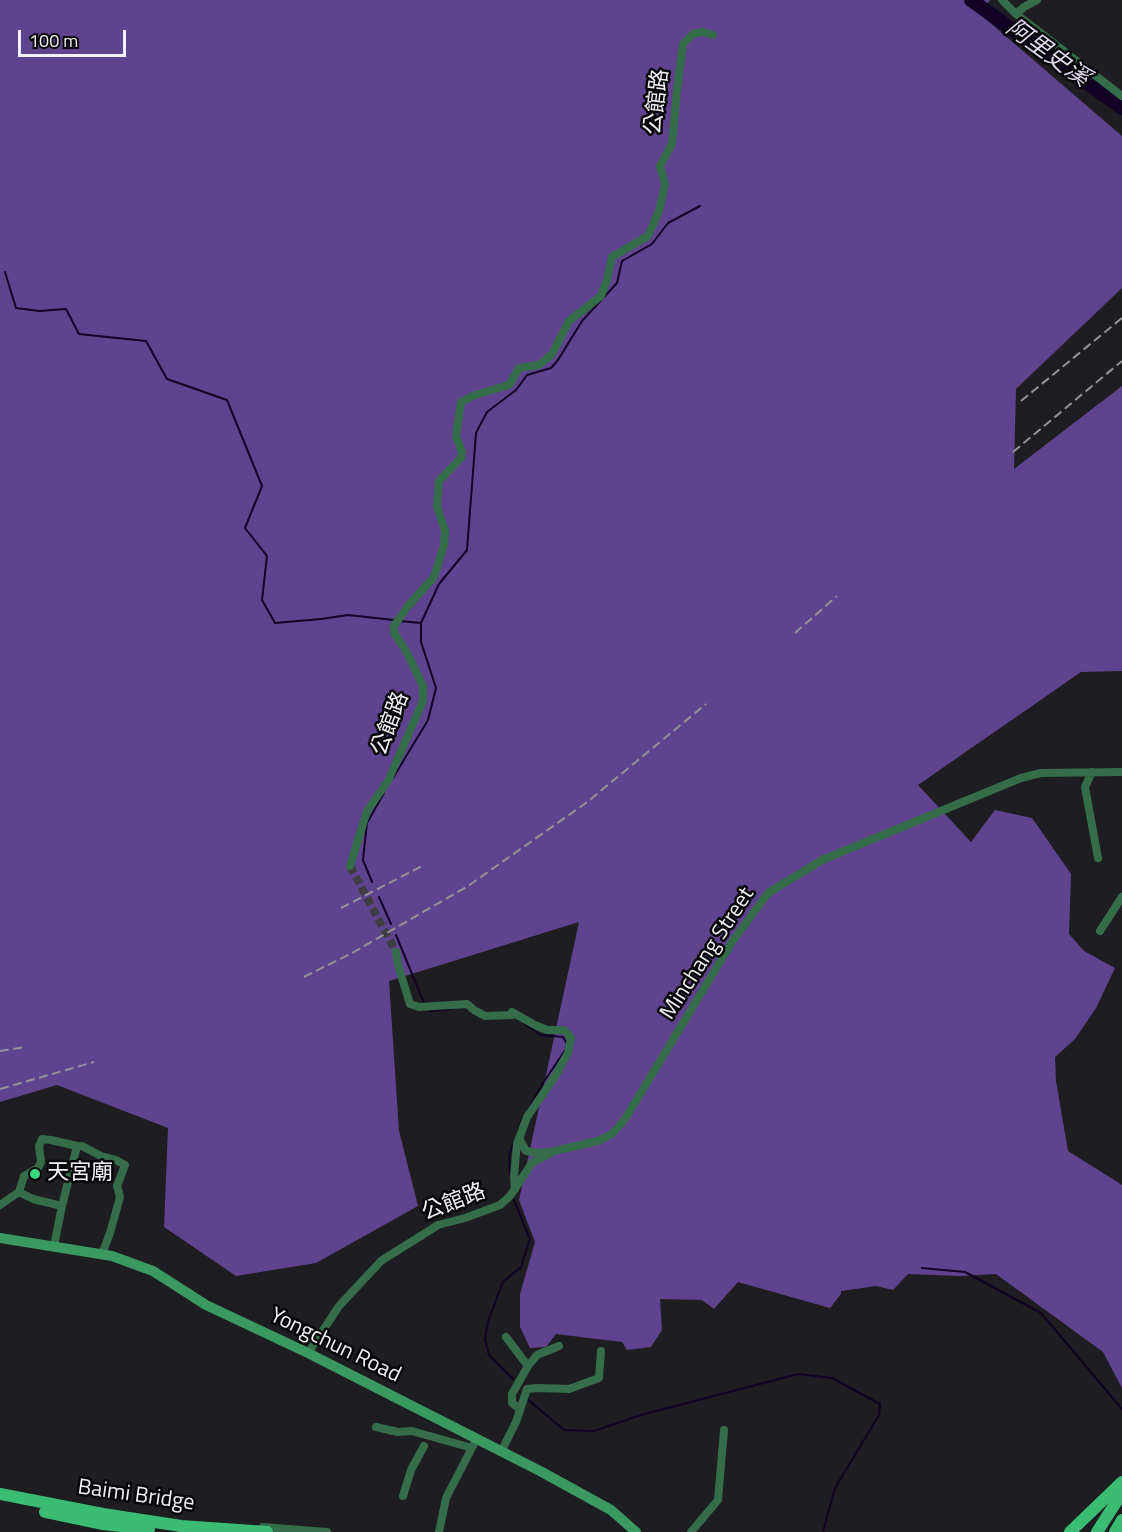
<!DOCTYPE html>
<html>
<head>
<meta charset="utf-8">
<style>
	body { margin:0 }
	#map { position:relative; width:1122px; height:1532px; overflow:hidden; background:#1e1d21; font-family:"Titillium Web",sans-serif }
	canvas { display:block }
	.scale { position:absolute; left:18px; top:30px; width:108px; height:27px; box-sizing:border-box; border:3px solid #f1f1f4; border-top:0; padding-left:8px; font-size:18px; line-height:21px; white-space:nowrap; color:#f1f1f4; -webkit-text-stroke:4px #080709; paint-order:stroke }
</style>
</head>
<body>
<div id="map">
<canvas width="1122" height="1532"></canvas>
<div class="scale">100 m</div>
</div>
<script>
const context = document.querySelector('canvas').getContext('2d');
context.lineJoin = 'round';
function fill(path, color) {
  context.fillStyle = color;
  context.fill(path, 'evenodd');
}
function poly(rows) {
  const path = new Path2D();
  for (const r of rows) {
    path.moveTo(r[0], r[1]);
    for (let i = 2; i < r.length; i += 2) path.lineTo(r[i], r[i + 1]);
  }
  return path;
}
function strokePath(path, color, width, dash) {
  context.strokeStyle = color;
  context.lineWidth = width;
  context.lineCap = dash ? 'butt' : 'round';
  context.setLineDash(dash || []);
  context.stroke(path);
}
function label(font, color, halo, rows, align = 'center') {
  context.font = font + ' "Titillium Web","Noto Sans TC",sans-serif';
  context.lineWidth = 5;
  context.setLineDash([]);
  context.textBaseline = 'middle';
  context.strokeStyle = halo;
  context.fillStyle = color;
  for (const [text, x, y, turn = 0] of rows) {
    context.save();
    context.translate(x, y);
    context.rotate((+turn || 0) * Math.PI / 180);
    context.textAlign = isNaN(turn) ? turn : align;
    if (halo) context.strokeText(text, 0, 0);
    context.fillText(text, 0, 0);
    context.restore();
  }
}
const forest = poly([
	[0,0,990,0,981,15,1122,136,1122,288,1016,389,1014,469,1122,386,1122,671,1081,672,918,785,971,842,995,810,1032,818,1071,874,1069,934,1084,951,1115,968,1096,1008,1075,1039,1055,1057,1056,1081,1068,1151,1122,1185,1122,1388,1103,1352,996,1274,960,1276,908,1274,893,1290,876,1286,841,1291,841,1294,830,1308,738,1282,714,1309,702,1300,660,1299,662,1330,651,1347,627,1350,622,1342,556,1334,546,1347,530,1348,520,1327,520,1294,535,1242,519,1200,579,922,389,981,399,1131,418,1206,316,1263,236,1276,164,1227,168,1128,57,1085,0,1102]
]);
const stream = poly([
	[5,272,16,308,39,311,66,309,79,334,146,341,167,379,227,400,262,486,245,528,267,556,262,600,275,623,321,619,348,615,394,620],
	[421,623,439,584,467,550,476,433,487,412,516,390,527,375,551,368,558,360,582,321,617,283,622,261,652,244,668,223,700,206],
	[393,778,428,720,436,688,421,642,421,623,400,621],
	[372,882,363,860,367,823,384,793],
	[379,897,391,924],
	[396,935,424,1003],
	[430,1011,451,1009],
	[524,1023,540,1035,563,1037,567,1044],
	[528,1110,543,1083,566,1049],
	[518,1131,523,1117],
	[510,1175,509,1155,514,1142],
	[922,1268,965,1272,1041,1313,1122,1409],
	[513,1379,489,1355,485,1339,488,1321,503,1282,521,1267,530,1239,513,1198],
	[526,1398,564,1430,594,1431,641,1415,798,1374,832,1378,880,1404,879,1415,835,1488,823,1532]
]);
const river = poly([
	[971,0,1122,108]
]);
const streetTunnel = poly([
	[350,866,396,952]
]);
const street = poly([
	[1002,0,1016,14,1122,96],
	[1016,14,1024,7,1037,0],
	[1092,772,1085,787,1098,858],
	[350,866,367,811,388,781,423,701,423,686,406,651,394,633,394,626,408,606,434,577,444,545,445,531,437,506,439,481,461,458,462,452,456,436,461,402,475,395,509,385,519,368,539,365,552,354,569,321,601,296,607,280,612,257,648,236,659,211,665,184,660,166,672,144,677,91,683,44,693,34,702,32,713,35],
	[1100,931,1122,897],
	[396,952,398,965,410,1004,419,1007,467,1004,474,1010,485,1016,512,1015,512,1012,535,1025,547,1030,565,1030,571,1038,568,1053,556,1075,527,1117,517,1144,514,1176,515,1189],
	[520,1140,526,1151,538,1153,549,1152],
	[19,1192,33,1199,62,1206,54,1246],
	[0,1205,19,1192,24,1176,38,1168,41,1162,39,1146,42,1139,51,1140,77,1146,82,1146,101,1156,116,1160,125,1165,117,1186,120,1197,110,1233,102,1254],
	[62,1206,77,1146],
	[506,1337,528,1366],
	[308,1353,339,1306,381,1261,438,1225,465,1218,500,1205,510,1196,532,1163,554,1151,598,1141,612,1134,625,1119,732,942,768,893,822,860,1021,778,1041,773,1122,772],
	[520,1409,512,1403,512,1394,528,1366,537,1355,559,1346],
	[376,1427,398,1432,412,1431,472,1448],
	[502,1450,516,1422,527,1389,538,1388,569,1389,599,1378,601,1351],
	[403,1496,411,1470,424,1446],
	[263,1527,327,1532],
	[439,1532,446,1498,477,1438],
	[691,1532,718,1500,724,1430]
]);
const secondary = poly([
	[0,1238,112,1256,153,1271,206,1305,308,1353,540,1471,611,1510,636,1532]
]);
const primary = poly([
	[0,1494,103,1514,181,1526,267,1532],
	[45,1512,102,1524,149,1529],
	[1070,1532,1122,1482],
	[1097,1532,1122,1493],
	[1115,1532,1122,1520]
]);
const rail = poly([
	[1021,401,1122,318],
	[1013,452,1122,361],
	[795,633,837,596],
	[341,908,424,865],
	[304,977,354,952,468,886,586,803,706,704],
	[0,1051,26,1047],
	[0,1089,94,1062]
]);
const markers = [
	[35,1174,6,"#37d880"]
];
const streetNames = [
	["公館路",658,102,-83],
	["公館路",391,724,-69],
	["Minchang Street",708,954,-57],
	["公館路",454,1203,-21],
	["Yongchun Road",335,1346,26],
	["Baimi Bridge",136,1496,8]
];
const poiNames = [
	["天宮廟",47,1174]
];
const waterNames = [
	["阿里史溪",1047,54,36]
];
fill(forest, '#60438f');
strokePath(stream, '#110226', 2);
strokePath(river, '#110226', 14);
strokePath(streetTunnel, '#3e3d41', 8, [8, 4]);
strokePath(street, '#356c49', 8);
strokePath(secondary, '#3a9961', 10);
strokePath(primary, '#3abc72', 12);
strokePath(rail, '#949397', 2, [9, 4.5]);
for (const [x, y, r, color] of markers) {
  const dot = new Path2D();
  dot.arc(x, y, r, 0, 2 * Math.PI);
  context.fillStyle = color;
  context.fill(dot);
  strokePath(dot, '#080709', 2);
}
label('22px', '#f1f1f4', '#080709', streetNames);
label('22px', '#f1f1f4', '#080709', poiNames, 'left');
label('italic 24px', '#dfd8ee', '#080709', waterNames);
</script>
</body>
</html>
